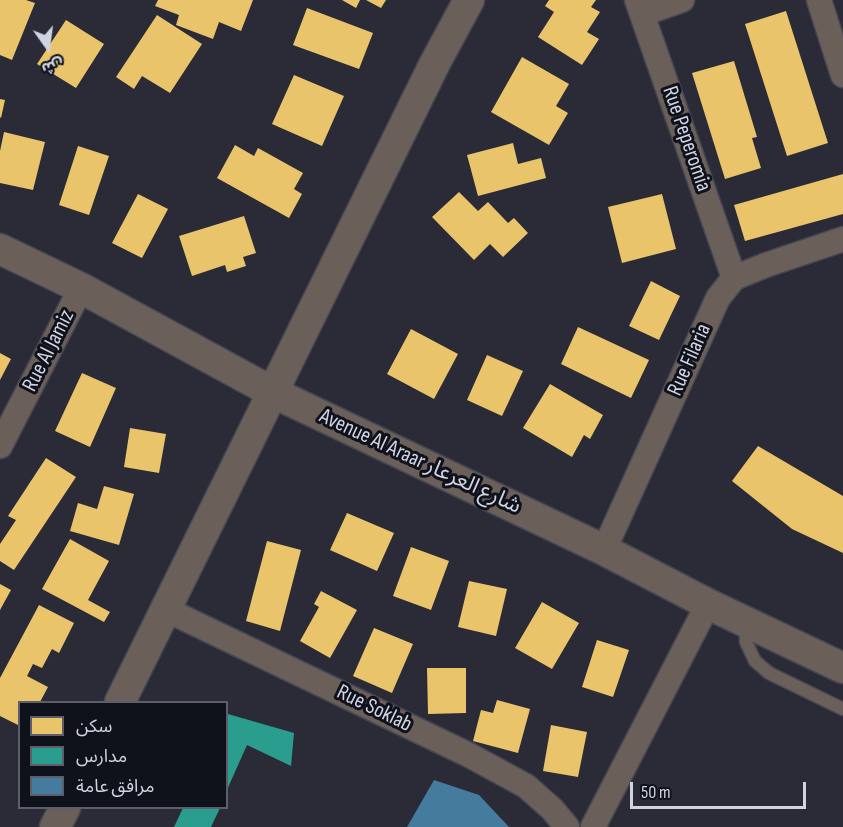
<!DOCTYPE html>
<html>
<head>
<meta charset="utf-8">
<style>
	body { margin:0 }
	#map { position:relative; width:843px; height:827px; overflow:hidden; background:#2a2b37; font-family:"Sofia Sans Condensed","Noto Sans Arabic",sans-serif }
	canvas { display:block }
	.legend { position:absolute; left:18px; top:701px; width:210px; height:108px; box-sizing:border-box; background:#0f111b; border:2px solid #5c5f6b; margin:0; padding:8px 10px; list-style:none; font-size:18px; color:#d0d3e2 }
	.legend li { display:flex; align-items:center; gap:12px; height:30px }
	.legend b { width:30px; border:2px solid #5c5f6b }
	.north { position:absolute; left:18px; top:18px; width:60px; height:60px; -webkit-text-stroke:4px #0f111b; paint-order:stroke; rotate:166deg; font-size:16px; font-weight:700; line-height:24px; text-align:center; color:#d0d3e2 }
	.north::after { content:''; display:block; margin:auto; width:21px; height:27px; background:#d0d3e2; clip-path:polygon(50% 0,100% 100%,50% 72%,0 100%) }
	.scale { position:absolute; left:630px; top:782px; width:176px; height:27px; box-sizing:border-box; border:3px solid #d0d3e2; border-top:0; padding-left:8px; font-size:18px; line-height:21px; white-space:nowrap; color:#d0d3e2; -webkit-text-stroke:4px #0f111b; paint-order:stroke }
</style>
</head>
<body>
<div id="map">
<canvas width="843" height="827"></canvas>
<ul class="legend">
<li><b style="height:16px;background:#e9c46a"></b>سكن</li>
<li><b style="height:16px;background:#2a9d8f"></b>مدارس</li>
<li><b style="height:16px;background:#457b9d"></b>مرافق عامة</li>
</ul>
<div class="north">ش</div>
<div class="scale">50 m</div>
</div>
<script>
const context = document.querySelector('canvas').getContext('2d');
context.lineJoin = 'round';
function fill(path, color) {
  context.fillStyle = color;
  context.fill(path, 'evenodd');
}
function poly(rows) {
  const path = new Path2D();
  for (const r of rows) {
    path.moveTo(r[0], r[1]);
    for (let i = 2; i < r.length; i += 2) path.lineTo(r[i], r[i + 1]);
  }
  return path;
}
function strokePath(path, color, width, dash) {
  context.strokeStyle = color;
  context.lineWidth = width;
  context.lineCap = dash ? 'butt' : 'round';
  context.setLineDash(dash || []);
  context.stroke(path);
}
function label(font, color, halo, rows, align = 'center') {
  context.font = font + ' "Sofia Sans Condensed","Noto Sans Arabic",sans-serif';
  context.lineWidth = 6;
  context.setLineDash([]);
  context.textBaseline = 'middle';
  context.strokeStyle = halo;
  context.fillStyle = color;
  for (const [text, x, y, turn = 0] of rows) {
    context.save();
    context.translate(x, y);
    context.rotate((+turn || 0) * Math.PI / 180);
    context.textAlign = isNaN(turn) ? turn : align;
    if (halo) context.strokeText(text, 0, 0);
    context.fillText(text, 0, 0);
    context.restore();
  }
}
const homes = poly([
	[0,0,26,0,35,3,12,60,0,55],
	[158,0,253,0,241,31,219,22,213,39,176,25,179,15,155,6],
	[342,0,360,0,356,8],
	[366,0,386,0,381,8],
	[549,0,596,0,591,7,600,12,587,32,599,39,582,65,538,37,554,12,545,6],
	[307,8,373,33,359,69,293,45],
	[786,11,828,143,787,156,745,24],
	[157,15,202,44,170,93,142,76,134,89,116,77],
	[66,20,104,44,76,88,37,64],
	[522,57,569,84,556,106,568,113,549,145,491,112],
	[734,61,757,137,752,138,761,168,725,179,692,73],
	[294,75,344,96,322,146,272,124],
	[0,99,5,100,1,118,0,117],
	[4,132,45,142,33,190,0,183,0,151],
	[513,143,518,164,541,158,546,178,478,196,467,155],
	[235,145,254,156,258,148,303,173,294,189,302,194,289,218,217,178],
	[78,146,109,156,89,215,59,205],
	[843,174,843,214,745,241,734,205],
	[459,192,478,211,488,202,508,223,514,218,528,233,503,257,490,244,474,260,432,217],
	[138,194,168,209,142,258,112,243],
	[662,194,676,249,622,263,608,207],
	[244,216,256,253,243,257,246,266,227,272,225,265,192,276,179,236],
	[651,281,680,296,659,340,629,326],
	[578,327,649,360,631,398,561,364],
	[411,329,458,354,434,399,387,374],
	[0,353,11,359,0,380],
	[487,355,523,371,502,416,467,400],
	[82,373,116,388,90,447,55,431],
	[550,384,603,415,590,439,584,435,572,457,523,428],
	[130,428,166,434,159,473,124,467],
	[758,446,843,496,843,553,792,529,732,481],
	[46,458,76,477,14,570,0,561,0,544,16,520,8,516],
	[104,486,134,494,119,545,70,531,78,503,97,509],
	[347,513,394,533,377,571,330,550],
	[70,539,109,561,88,600,110,612,104,622,42,589],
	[267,541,301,550,280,631,246,621],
	[411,547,449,561,431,610,393,596],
	[469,581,507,589,496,636,458,627],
	[0,584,11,590,0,610],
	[321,591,357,610,330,658,300,641,319,607,314,604],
	[542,602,579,623,552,669,515,648],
	[39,605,74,623,59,653,52,649,42,668,33,664,27,676,48,687,40,702,20,702,20,726,0,716,0,678],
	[374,628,413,644,392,693,353,676],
	[597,640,629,650,613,697,582,687],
	[427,668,466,668,466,713,428,714],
	[497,700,530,709,518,753,473,741,481,710,493,713],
	[551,725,587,732,578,777,543,771]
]);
const schools = poly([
	[228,714,294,733,291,766,247,745,226,792,226,718],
	[183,808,220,808,211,827,174,827]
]);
const public = poly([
	[434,780,479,795,509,827,407,827]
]);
const service = poly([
	[745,624,746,642,755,661,769,673,843,709]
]);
const minor = poly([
	[637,0,734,278],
	[819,0,843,75],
	[642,14,682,0],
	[0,446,81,288],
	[604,550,718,298,734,278,766,265,843,239],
	[167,610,469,755,526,786,552,809,567,827],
	[593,827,708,604]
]);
const tertiary = poly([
	[0,249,81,288,274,393,604,550,708,604,843,668],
	[120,702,435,63,469,0],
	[55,827,65,808]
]);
const streetNames = [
	["Rue Peperomia",686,139,71],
	["Rue Al Jamiz",49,351,-63],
	["Rue Filaria",690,360,-66],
	["Avenue Al Araar شارع العرعار",420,462,25],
	["Rue Soklab",374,709,26]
];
fill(homes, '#e9c46a');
fill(schools, '#2a9d8f');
fill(public, '#457b9d');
strokePath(service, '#454752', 15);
strokePath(minor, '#454752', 27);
strokePath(tertiary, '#454752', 33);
strokePath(service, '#6b5f5a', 12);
strokePath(minor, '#6b5f5a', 24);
strokePath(tertiary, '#6b5f5a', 30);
label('22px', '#d0d3e2', '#0f111b', streetNames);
</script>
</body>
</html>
